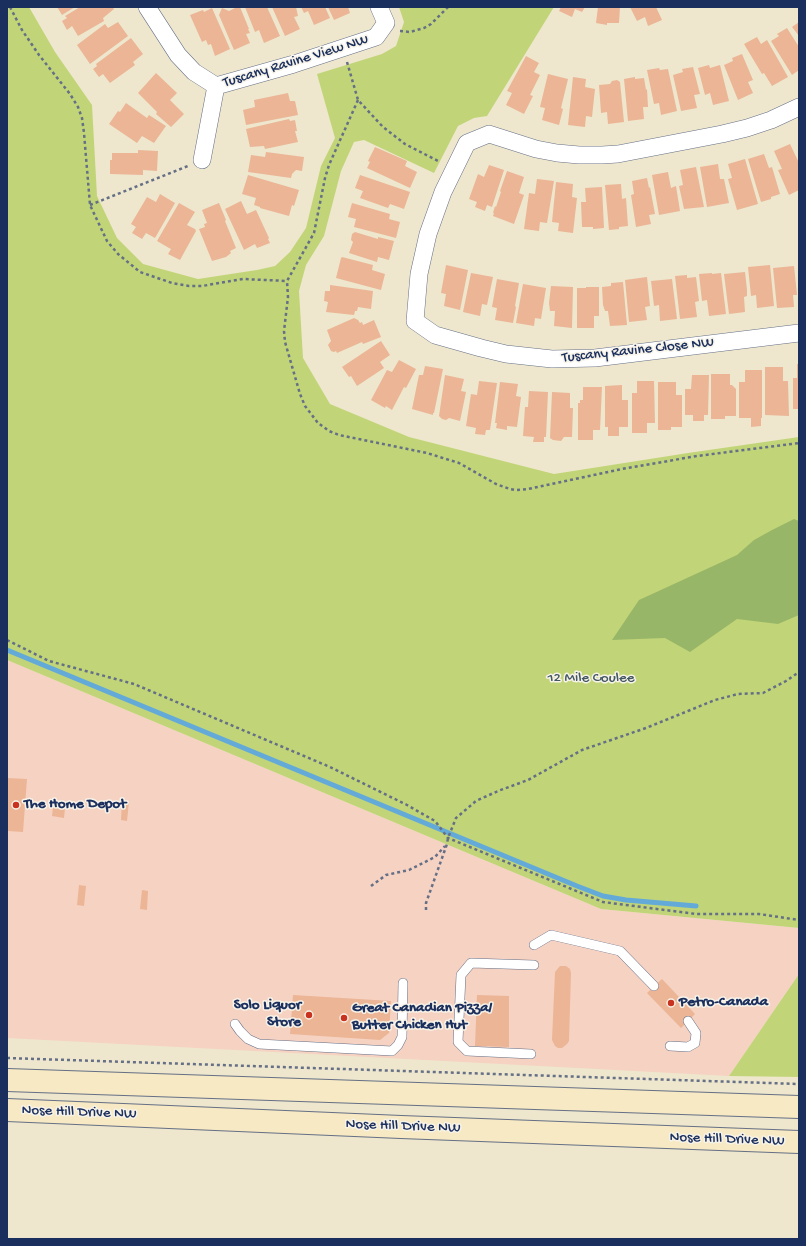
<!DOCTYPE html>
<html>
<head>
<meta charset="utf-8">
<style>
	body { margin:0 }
	#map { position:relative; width:806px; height:1246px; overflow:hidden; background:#eee7cd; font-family:"Gochi Hand",sans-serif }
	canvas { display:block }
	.frame { position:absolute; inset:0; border:8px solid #1b2f5e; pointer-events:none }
</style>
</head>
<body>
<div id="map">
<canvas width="806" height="1246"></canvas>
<div class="frame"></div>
</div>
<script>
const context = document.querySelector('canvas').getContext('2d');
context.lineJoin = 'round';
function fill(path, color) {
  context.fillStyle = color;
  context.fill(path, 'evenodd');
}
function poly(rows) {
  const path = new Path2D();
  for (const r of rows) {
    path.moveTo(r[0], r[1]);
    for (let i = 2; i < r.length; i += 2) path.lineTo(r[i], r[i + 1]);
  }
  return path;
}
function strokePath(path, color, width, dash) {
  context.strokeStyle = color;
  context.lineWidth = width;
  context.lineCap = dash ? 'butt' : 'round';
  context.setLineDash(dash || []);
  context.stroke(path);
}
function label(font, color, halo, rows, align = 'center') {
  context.font = font + ' "Gochi Hand",sans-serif';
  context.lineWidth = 3;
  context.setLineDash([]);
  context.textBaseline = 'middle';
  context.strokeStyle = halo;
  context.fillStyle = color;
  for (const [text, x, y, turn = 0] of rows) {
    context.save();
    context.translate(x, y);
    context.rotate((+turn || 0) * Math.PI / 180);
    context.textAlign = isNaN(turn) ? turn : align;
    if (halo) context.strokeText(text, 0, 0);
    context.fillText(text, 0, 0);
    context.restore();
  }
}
const built = poly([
	[7,660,601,909,799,928,799,974,729,1076,7,1038]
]);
const green = poly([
	[7,7,29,7,55,52,92,105,97,196,117,238,143,264,198,279,257,270,275,266,290,252,306,228,321,166,335,138,317,74,382,54,396,46,404,22,399,7,554,7,487,116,474,118,458,126,434,173,364,140,354,142,341,171,324,236,306,265,299,291,303,358,330,404,409,437,554,474,688,453,799,437,799,928,601,909,7,660],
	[799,974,799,1077,729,1076]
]);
const forest = poly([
	[794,519,799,521,799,615,778,624,737,619,690,652,665,638,612,640,639,600,737,555,754,540,772,530]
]);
const stream = poly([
	[7,650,577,886,603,896,626,900,696,906]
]);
const building = poly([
	[57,7,75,7,62,15],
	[80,7,113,7,114,9,103,18,104,21,78,36,72,26,67,30,62,21,67,18,65,16],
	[237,7,240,7,249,29,248,29,250,33,246,34,250,43,234,50,219,15,222,8,229,11],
	[245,7,267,7,280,36,264,43,259,30,255,32],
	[272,7,296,7,298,16,294,17,300,29,285,36],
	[301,7,325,7,330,18,314,25,308,11,304,13],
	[328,7,348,7,350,13,334,20],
	[561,7,585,7,582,12,575,9,572,17,559,11],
	[598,7,620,7,619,23,607,23,607,25,596,23],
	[630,7,656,7,662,20,648,26,645,17,637,21],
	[212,8,230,49,215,56,211,44,208,45,206,40,202,42,190,15,203,10,204,12],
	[118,22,128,36,90,64,77,45,105,24,108,28],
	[799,22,799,36,792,27],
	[787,28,799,47,799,70,792,75,771,41,779,36,777,34],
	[757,37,761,44,767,40,788,77,772,86,764,73,762,74,744,44],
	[131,38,143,54,133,62,135,65,110,83,103,74,99,77,93,69,97,66,96,64],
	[742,54,753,80,748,82,753,93,738,100,724,65,733,61,732,58],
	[526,56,539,63,534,72,540,75,530,95,533,96,524,114,506,105,512,93,507,91],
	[709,65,710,68,720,65,729,101,713,105,710,93,705,95,698,68],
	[693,67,700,94,694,95,697,108,681,111,673,75,683,72,682,69],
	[659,68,660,70,668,69,677,111,661,115,659,103,654,104,647,70],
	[156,73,177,93,170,100,184,114,171,127,156,114,157,112,138,93],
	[548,74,568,79,561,108,563,109,559,125,542,120,545,108,540,107],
	[573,77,586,79,585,87,595,89,592,117,586,116,585,127,568,125],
	[635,77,635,79,644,78,646,90,647,89,648,107,643,107,644,119,628,121,624,79],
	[617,80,620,82,624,122,608,124,607,112,601,113,599,85,610,84,612,81],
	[288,93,290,101,295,101,298,115,246,125,243,110,255,107,254,100],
	[126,103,147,118,149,115,166,126,154,143,142,136,137,143,109,124,118,111,120,112],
	[289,119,290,121,295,120,297,131,295,131,298,142,265,149,264,146,250,147,246,129],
	[790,144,799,163,799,190,789,195,778,170,782,169,774,151],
	[375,147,407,161,405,166,417,172,410,188,367,168,370,162,368,161],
	[138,150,158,151,157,171,143,170,143,175,110,174,110,160,112,160,112,153,138,153],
	[266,152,304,157,302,171,296,170,292,174,291,178,248,172,251,155,265,157],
	[764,154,769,168,772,167,780,194,771,197,771,199,761,202,748,159],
	[745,159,758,204,737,210,728,179,732,178,728,164],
	[718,164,720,179,724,179,729,203,707,207,700,167],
	[489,165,504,170,492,207,487,205,485,211,475,207,477,202,469,199,478,174,484,177],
	[696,167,704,207,684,209,679,186,683,185,680,170],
	[507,171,524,177,519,193,524,195,514,224,493,216,494,213,493,213,495,206,496,207,501,192,500,191],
	[668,172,671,188,676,186,680,211,659,215,652,175],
	[248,175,299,190,294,206,292,205,289,216,260,208,260,207,254,205,256,198,242,194],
	[360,175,410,192,404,209,390,204,388,208,360,198,363,191,355,188],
	[647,178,649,188,650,187,655,214,649,215,651,224,636,227,631,195,634,194,632,181],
	[537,179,554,181,547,223,540,222,539,231,524,229,529,193,535,194],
	[556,182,573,184,572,197,577,198,573,233,558,231,559,223,552,222],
	[621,184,622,199,626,198,628,226,619,227,619,229,609,230,605,185],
	[602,187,604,228,593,229,593,227,582,227,581,202,586,202,585,188],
	[160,194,175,203,155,238,146,233,142,239,132,233,136,227,131,224,147,197,156,202],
	[241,201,247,214,256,210,269,238,268,239,270,243,257,248,255,244,244,250,225,209],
	[179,203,195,212,187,225,195,229,196,231,180,260,168,254,171,249,169,248,157,241],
	[219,203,226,220,225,221,236,248,230,251,231,253,226,257,212,261,199,229,205,227,204,224,207,223,202,210],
	[352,203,390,214,389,219,400,222,396,238,354,227,356,219,348,217],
	[355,232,378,239,378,237,394,241,389,260,378,257,377,262,349,253,353,242,351,240,352,234],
	[342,257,373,265,372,270,385,274,381,290,336,278,341,258],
	[446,265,468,270,460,310,444,306,446,294,441,293],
	[770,265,774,306,757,308,756,295,751,296,748,267],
	[794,266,797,295,793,295,794,307,777,308,773,268],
	[745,272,747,290,747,296,744,297,745,312,729,314,724,274],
	[471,273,493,277,487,305,482,304,480,316,463,312],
	[712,273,712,274,721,273,726,314,709,316,707,300,702,301,699,274],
	[687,275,687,278,696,277,699,301,695,302,697,317,680,319,675,276],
	[647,277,650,306,645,307,647,320,629,322,625,280],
	[497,279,519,283,515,306,516,307,513,323,495,320,497,308,492,307],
	[672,279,677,319,660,321,659,305,654,306,651,281],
	[623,282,627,325,610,326,608,311,605,311,603,305,602,287,611,286,611,283],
	[523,284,546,288,541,319,535,318,534,326,516,323],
	[330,285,373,291,371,309,358,307,357,311,355,311,354,315,326,312,328,302,324,301,325,291,330,291],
	[551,286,573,287,572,328,554,326,555,311,550,311,549,303],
	[586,287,599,287,599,316,594,316,594,328,577,328,577,288,586,288],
	[354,318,358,320,360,323,362,322,363,325,374,320,381,337,363,344,362,342,337,353,336,351,334,352,331,351,328,345,331,341,327,330],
	[381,341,390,355,380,362,384,368,357,386,351,376,349,377,342,367],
	[399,360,416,369,406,388,404,387,392,410,386,406,385,408,371,400,387,370,392,372],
	[797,364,799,364,799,409,793,409,793,378,797,378],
	[425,366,443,369,434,413,433,413,433,415,412,409,419,375,423,375],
	[765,367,783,367,783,381,788,381,789,416,765,415],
	[745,370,762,370,762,418,761,418,761,426,751,427,751,418,739,418,739,382,745,382],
	[711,374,730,374,730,385,732,385,736,389,736,416,725,416,725,419,711,419],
	[445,375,464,379,461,391,466,392,460,421,449,418,446,420,442,419,439,416],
	[692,375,709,375,708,415,704,415,704,421,693,421,693,415,685,415,685,389,691,389],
	[479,381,497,383,490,430,486,430,485,435,475,434,476,428,466,426,471,394,477,395],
	[637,381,654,381,655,423,647,423,647,433,632,433,632,393,637,393],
	[500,382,518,384,516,396,521,397,517,427,507,426,507,430,496,428,497,423,495,423],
	[658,382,676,382,676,395,682,395,682,427,671,427,671,430,658,430],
	[622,385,622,400,628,400,628,427,619,427,619,436,608,436,608,427,605,427,605,386],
	[583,387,602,387,600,430,593,430,593,440,578,440,578,403,580,403,580,400,583,400],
	[529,391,548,392,546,437,544,437,544,442,533,442,534,437,523,436,525,407,528,407],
	[552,392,570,393,570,408,573,408,572,437,564,437,561,441,553,440,550,438],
	[7,778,27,779,23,832,7,831],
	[122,801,129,802,127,821,121,820],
	[53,807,65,808,64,818,52,816],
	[79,885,86,886,84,906,77,905],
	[142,890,148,891,147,910,140,909],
	[560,966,566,966,570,969,571,973,569,1041,567,1044,562,1048,558,1048,555,1046,552,1040,555,972],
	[662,979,695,1014,681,1028,647,993],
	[293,995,391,1001,389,1033,380,1040,290,1034],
	[477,995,509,996,509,1047,475,1046]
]);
const path = poly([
	[10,7,22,30,39,55,70,94,78,107,82,118,84,133,90,205,107,241,118,254,140,272,172,283,189,286,202,286,243,279,287,281],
	[400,31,410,32,424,28,431,24,448,7],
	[347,62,358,100,383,127,405,144,440,162],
	[358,100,329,165,325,178,314,233,287,281,288,297,284,331,285,342,300,394,305,406,318,423,329,431,339,435,427,453,459,463,496,484,510,489,516,490,528,489,622,469,697,456,799,443],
	[90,205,188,166],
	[7,640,49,661,134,684,330,767,407,805,435,821,448,838,603,902,696,914,759,914,799,920],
	[371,886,386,875,409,870,435,857,445,846],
	[426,910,426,903,447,844,448,838,456,818,476,801,498,791,528,780,582,750,646,728,715,700,738,694,763,693,786,681,799,672],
	[7,1058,799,1084]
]);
const lane = poly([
	[534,945,551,935,620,951,654,986],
	[235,1024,240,1031,248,1039,259,1044,392,1051,398,1045,402,1037,403,983],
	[670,1046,688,1047,695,1043,696,1033,688,1021],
	[531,1054,467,1051,458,1042,461,975,471,963,534,965]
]);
const street = poly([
	[147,7,178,55,194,72,216,86,294,64,376,37,386,23,379,7],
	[799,107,771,120,747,128,722,134,618,154,602,155,579,155,557,153,536,149,489,134,467,143,443,192,428,234,419,274,415,321,435,335,481,348,506,354,552,359,595,358,799,333],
	[202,160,216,86]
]);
const secondary = poly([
	[7,1080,799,1107],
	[7,1110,401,1127,799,1142]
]);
const markers = [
	[16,805,4,"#c8321e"],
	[671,1003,4,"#c8321e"],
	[309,1015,4,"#c8321e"],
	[344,1018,4,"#c8321e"]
];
const streetNames = [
	["Tuscany Ravine View NW",296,62,-17],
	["Tuscany Ravine Close NW",638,351,-6],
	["Nose Hill Drive NW",79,1113,2],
	["Nose Hill Drive NW",403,1127,2],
	["Nose Hill Drive NW",727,1140,2]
];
const parkNames = [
	["12 Mile Coulee",591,679]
];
const poiNames = [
	["The Home Depot",24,805],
	["Petro-Canada",679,1003],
	["Solo Liquor",301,1006,"right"],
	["Store",301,1023,"right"],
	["Great Canadian Pizza/",352,1009],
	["Butter Chicken Hut",352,1026]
];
fill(built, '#f6d2c3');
fill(green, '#c1d578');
fill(forest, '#98b668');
strokePath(stream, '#63aad9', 5);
fill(building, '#ebb596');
strokePath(lane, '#656f85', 10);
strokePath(street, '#656f85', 18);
strokePath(secondary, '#656f85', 24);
strokePath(path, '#656f85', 2.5, [3, 3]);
strokePath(lane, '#fff', 9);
strokePath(street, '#fff', 17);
strokePath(secondary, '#f6e9c3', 22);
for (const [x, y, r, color] of markers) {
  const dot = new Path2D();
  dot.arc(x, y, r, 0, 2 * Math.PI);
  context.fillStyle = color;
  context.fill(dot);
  strokePath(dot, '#f7f3e8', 1.5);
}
label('15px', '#1b2f5e', '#f7f3e8', streetNames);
label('15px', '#445864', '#f7f3e8', parkNames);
label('bold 15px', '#1b2f5e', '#f7f3e8', poiNames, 'left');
</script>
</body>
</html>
